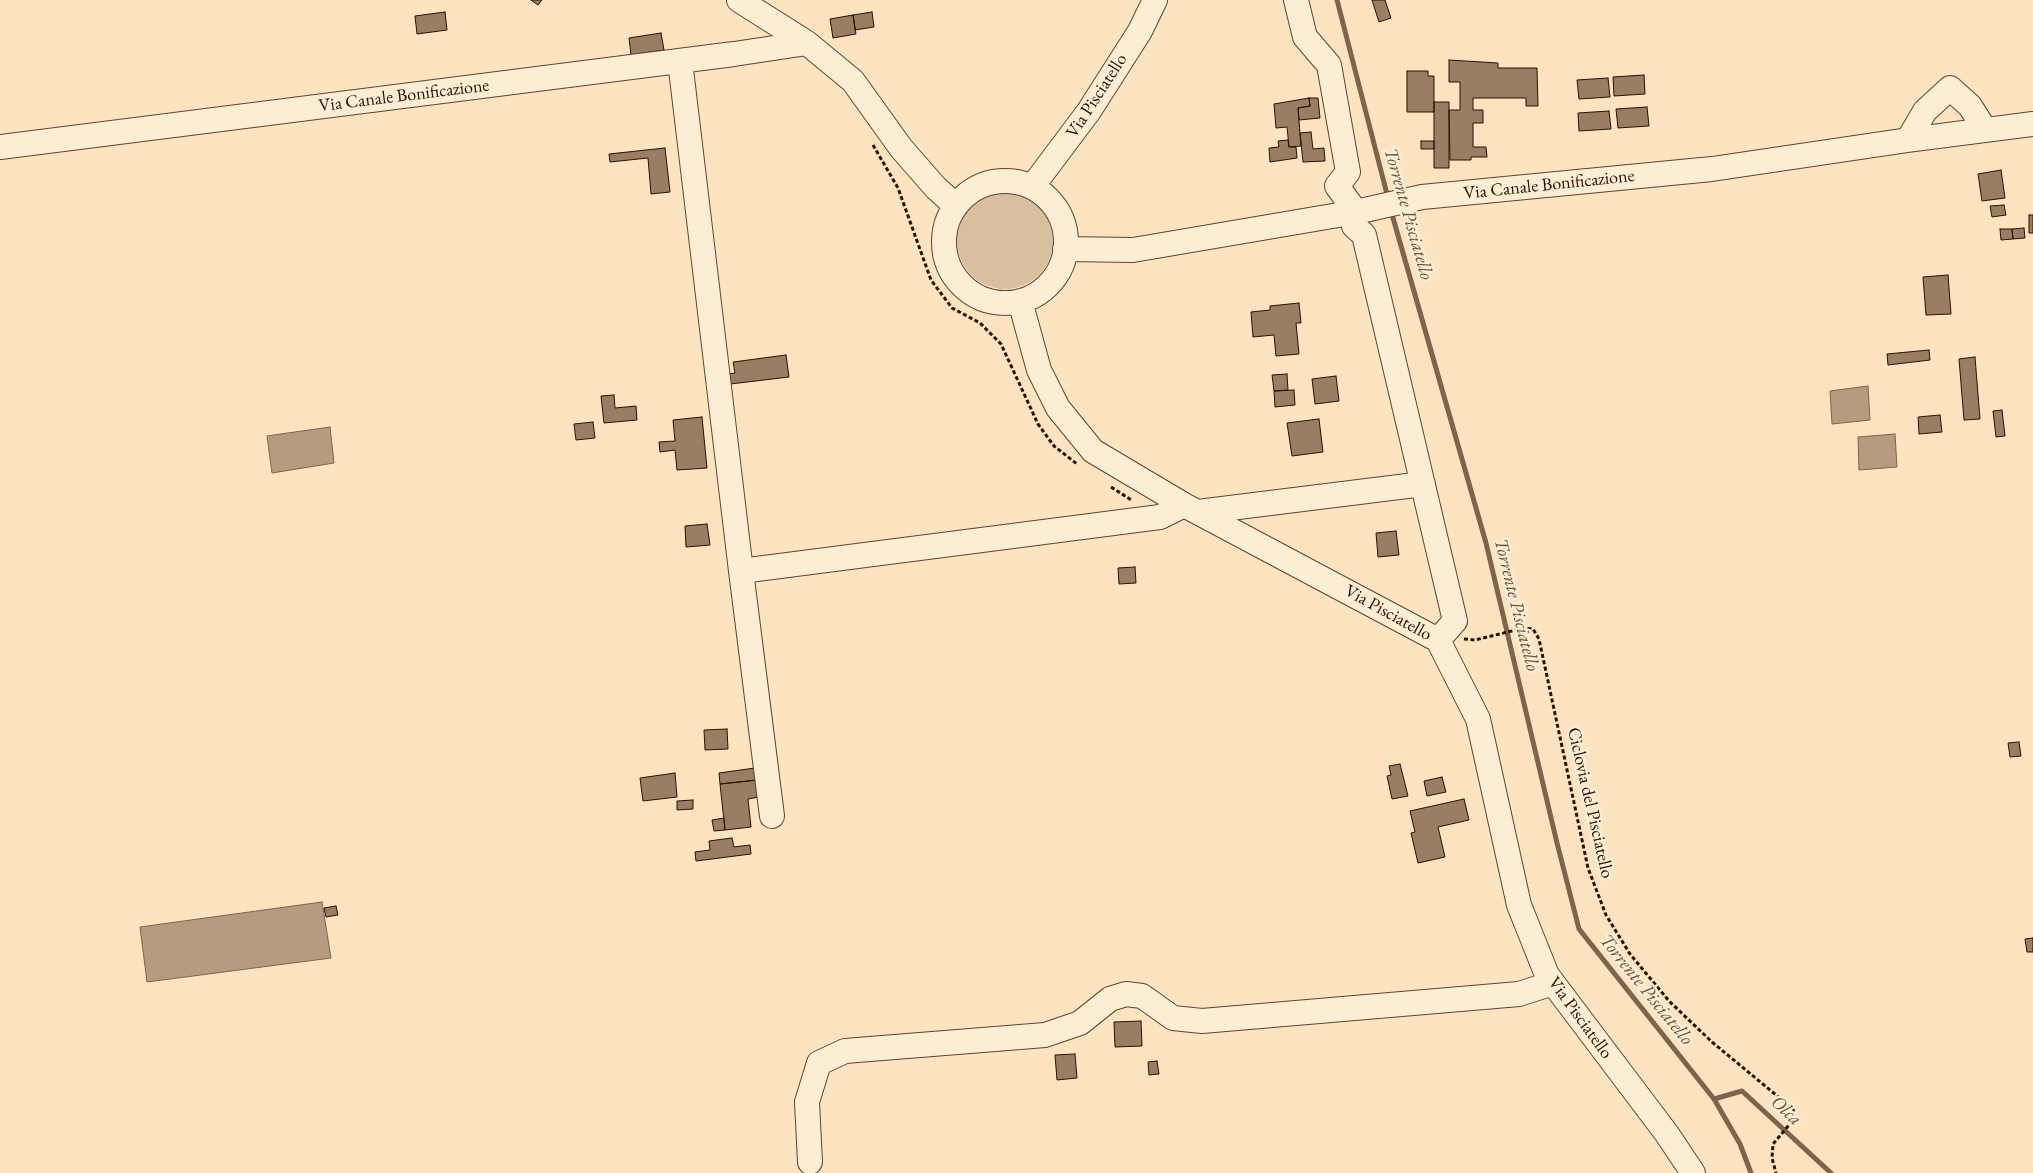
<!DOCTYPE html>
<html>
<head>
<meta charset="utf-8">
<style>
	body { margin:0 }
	canvas { display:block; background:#fbe4bf }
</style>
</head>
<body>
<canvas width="2033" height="1173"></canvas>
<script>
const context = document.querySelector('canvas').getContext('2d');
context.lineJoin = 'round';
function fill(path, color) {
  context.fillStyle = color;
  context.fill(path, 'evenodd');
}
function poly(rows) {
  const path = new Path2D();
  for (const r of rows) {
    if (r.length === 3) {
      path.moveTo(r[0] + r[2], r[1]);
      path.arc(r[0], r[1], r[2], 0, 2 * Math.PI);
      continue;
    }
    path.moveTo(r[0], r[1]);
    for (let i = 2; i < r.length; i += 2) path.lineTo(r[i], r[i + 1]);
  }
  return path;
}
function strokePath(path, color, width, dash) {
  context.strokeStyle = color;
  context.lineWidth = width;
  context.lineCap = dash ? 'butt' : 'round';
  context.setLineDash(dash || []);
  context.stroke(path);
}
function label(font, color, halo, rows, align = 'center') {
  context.font = font + ' "EB Garamond",serif';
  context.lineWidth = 5;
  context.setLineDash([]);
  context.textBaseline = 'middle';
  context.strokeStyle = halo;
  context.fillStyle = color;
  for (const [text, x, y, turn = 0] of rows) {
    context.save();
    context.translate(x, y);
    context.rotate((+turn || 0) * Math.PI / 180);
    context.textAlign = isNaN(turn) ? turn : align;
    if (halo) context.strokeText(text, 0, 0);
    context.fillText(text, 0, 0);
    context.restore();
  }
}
const green = poly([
	[1005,241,48]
]);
const water = poly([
	[1868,386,1870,420,1832,424,1830,391,1868,386],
	[330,427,334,463,272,473,267,436,330,427],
	[1895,434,1897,467,1859,470,1858,437,1895,434],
	[322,902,331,958,147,982,140,927,322,902]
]);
const stream = poly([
	[1337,0,1388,198],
	[1391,211,1486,543,1557,843,1579,929,1714,1099,1740,1144,1751,1173],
	[1714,1099,1742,1091,1831,1173]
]);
const building = poly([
	[531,0,542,0,538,5,531,0],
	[1372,0,1385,0,1391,18,1379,22,1372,0],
	[445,12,447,30,417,34,415,16,445,12],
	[872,12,874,27,855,30,853,15,872,12],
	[853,15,856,34,833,38,830,19,853,15],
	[661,33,664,50,631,55,629,38,661,33],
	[1449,60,1498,63,1498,68,1537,68,1538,106,1526,106,1526,98,1473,98,1473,110,1483,110,1483,123,1473,123,1473,147,1486,147,1487,157,1471,157,1471,160,1450,160,1449,110,1460,110,1460,82,1449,82,1449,60],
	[1407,71,1428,71,1428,76,1434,76,1434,112,1407,112,1407,71],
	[1644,75,1645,94,1614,96,1613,77,1644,75],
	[1608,78,1610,97,1579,99,1577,80,1608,78],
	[1309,98,1310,106,1298,108,1301,146,1289,147,1287,127,1276,128,1274,104,1309,98],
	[1309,98,1318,98,1320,118,1299,120,1298,108,1310,106,1309,98],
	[1434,102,1449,102,1449,168,1434,168,1434,102],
	[1647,107,1649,126,1618,128,1616,109,1647,107],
	[1609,111,1611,129,1579,131,1578,113,1609,111],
	[1311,132,1313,149,1324,148,1325,161,1303,162,1300,133,1311,132],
	[1288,140,1289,147,1296,147,1297,158,1270,162,1269,148,1279,147,1278,141,1288,140],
	[1421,141,1434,141,1434,149,1421,149,1421,141],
	[665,148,670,192,651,194,648,158,610,162,609,154,665,148],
	[2001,170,2005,198,1982,201,1978,174,2001,170],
	[2004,205,2006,215,1992,217,1990,206,2004,205],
	[2029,215,2033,215,2033,233,2029,233,2029,215],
	[2024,228,2025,238,2013,239,2012,229,2024,228],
	[2000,229,2012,229,2013,239,2001,240,2000,229],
	[1948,275,1951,314,1926,315,1923,277,1948,275],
	[1299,303,1301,323,1296,323,1299,354,1276,356,1274,335,1253,337,1251,312,1270,310,1270,306,1299,303],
	[1929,350,1930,360,1888,365,1887,354,1929,350],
	[786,355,789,377,722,385,721,375,735,373,733,362,786,355],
	[1975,357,1980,419,1964,420,1959,359,1975,357],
	[1287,374,1288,390,1274,391,1272,375,1287,374],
	[1336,376,1339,401,1315,404,1312,379,1336,376],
	[1294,390,1295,405,1275,407,1274,391,1294,390],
	[614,395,615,408,636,406,637,420,604,423,601,396,614,395],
	[2002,410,2005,436,1996,437,1993,411,2002,410],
	[1940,415,1942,432,1919,434,1918,417,1940,415],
	[702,417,707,468,677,470,675,450,660,452,659,442,675,441,673,420,702,417],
	[1319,419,1323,452,1292,456,1287,423,1319,419],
	[593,422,595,438,576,440,574,424,593,422],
	[707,524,710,545,686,547,685,526,707,524],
	[1396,531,1399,555,1378,557,1376,533,1396,531],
	[1135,567,1136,583,1119,584,1118,568,1135,567],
	[727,729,728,749,705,750,704,730,727,729],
	[2019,742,2021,756,2010,757,2008,743,2019,742],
	[1400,764,1408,796,1392,799,1387,776,1391,775,1389,766,1400,764],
	[755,768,757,780,720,784,719,773,755,768],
	[675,773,677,797,643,801,640,778,675,773],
	[1442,777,1446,792,1427,796,1424,781,1442,777],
	[757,780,759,797,748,799,751,827,725,830,720,784,757,780],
	[1464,799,1469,820,1438,827,1445,857,1418,863,1411,833,1415,832,1410,811,1464,799],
	[693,800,693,809,677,810,677,801,693,800],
	[724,818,725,830,714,831,712,820,724,818],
	[732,838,734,847,750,845,751,854,696,861,695,852,710,850,709,841,732,838],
	[336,906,338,915,326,917,324,908,336,906],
	[2033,938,2033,952,2027,952,2025,939,2033,938],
	[1141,1021,1142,1046,1115,1047,1114,1022,1141,1021],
	[1075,1054,1077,1078,1057,1080,1055,1055,1075,1054],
	[1157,1061,1159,1074,1149,1075,1148,1062,1157,1061]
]);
const path = poly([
	[873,145,898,188,931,280,952,308,980,323,1001,344,1038,424,1054,446,1077,464],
	[1111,487,1133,501],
	[1464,639,1475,640,1524,628,1533,629,1539,639,1588,868,1606,915,1630,954,1669,1001,1712,1042,1793,1109,1794,1116,1789,1125,1773,1144,1772,1158,1776,1173]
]);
const minor = poly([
	[739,0,807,43,853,81,901,148,936,188,956,206],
	[1296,0,1305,37,1329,65,1348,172,1337,186,1356,212,1354,226,1364,235,1455,621,1438,640],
	[680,61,741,571],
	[1908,140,1925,111,1950,88,1970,106,1985,130],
	[0,147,734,54,807,43],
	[1005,242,61],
	[1032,187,1089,111,1140,31,1155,0],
	[1065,249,1133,250,1356,212,1422,197,1712,169,1908,140,2033,124],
	[1020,301,1039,370,1058,408,1093,451,1184,505,1438,640,1478,719,1519,905,1547,975,1667,1134,1693,1173],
	[1198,512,1423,484],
	[772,816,741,571,1160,517,1184,505],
	[810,1162,807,1102,819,1063,845,1051,1045,1035,1080,1023,1110,999,1126,994,1142,996,1173,1018,1202,1021,1519,994,1553,983]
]);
const streetNames = [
	["Via Canale Bonificazione",404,96,-7],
	["Via Pisciatello",1097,96,-57],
	["Via Canale Bonificazione",1549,185,-6],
	["Via Pisciatello",1388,613,29],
	["Ciclovia del Pisciatello",1590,803,77],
	["Via Pisciatello",1580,1018,54]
];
const waterNames = [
	["Torrente Pisciatello",1408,214,74],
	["Torrente Pisciatello",1516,605,76],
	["Torrente Pisciatello",1646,990,51],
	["Olca",1786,1111,43]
];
fill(green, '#d8c09f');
fill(water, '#b59c7e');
strokePath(water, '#7f644c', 1);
strokePath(stream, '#7f644c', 5);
fill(building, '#987e63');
strokePath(building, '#2d0f00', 1);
strokePath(minor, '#604430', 26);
strokePath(path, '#2d0f00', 3, [4, 2.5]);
strokePath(minor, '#fcedd5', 24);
label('18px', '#2d0f00', '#fcedd5', streetNames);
label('italic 19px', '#6a4e39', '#fcedd5', waterNames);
</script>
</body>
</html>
